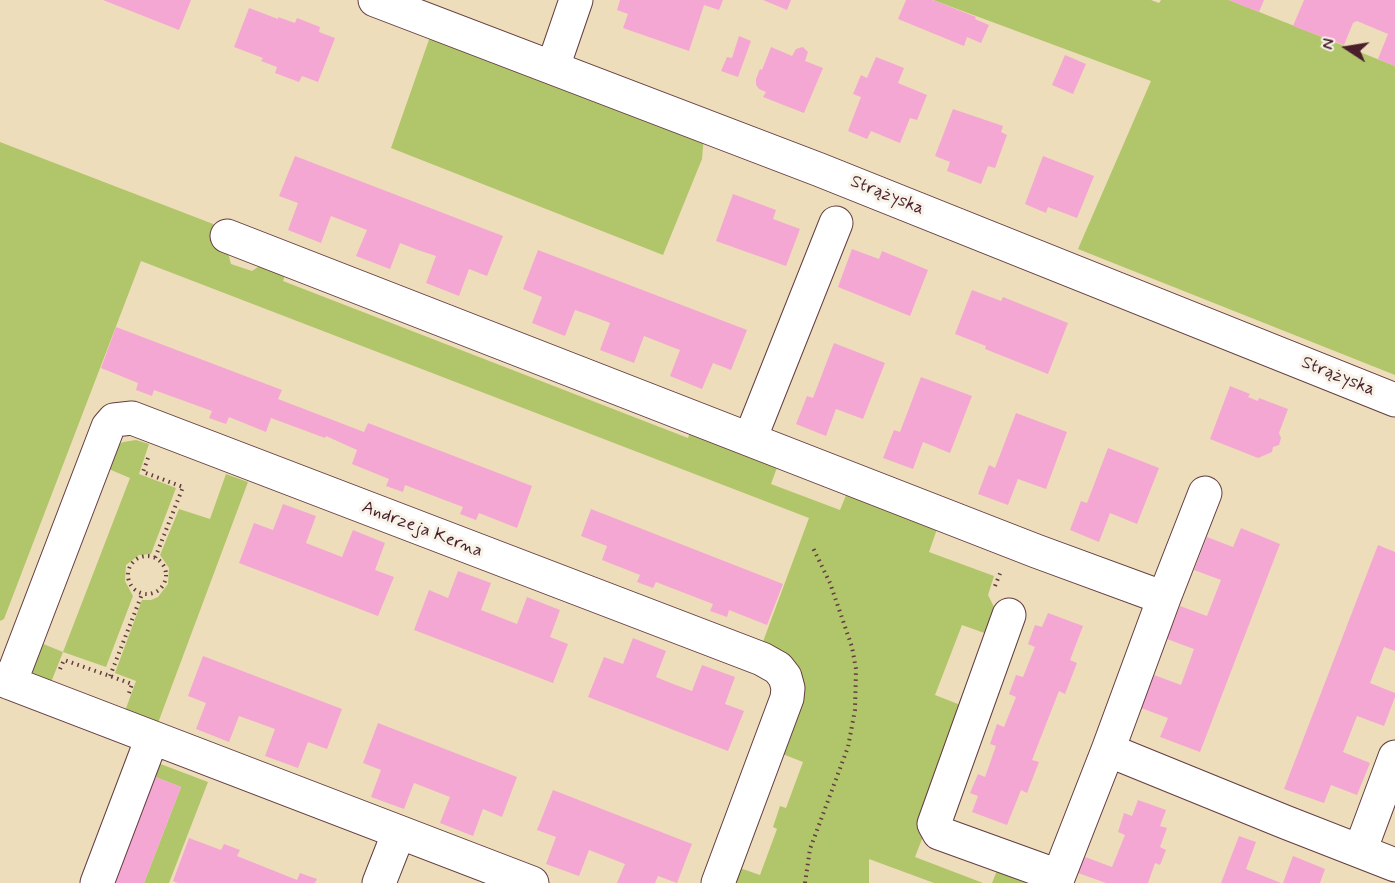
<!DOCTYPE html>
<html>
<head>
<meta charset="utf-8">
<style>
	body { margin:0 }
	#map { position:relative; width:1395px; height:883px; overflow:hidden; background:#eeddba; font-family:Mynerve,sans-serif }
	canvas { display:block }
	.north { position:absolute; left:1317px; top:18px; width:60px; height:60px; -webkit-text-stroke:4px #f7f3e8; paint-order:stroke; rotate:282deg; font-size:16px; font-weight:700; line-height:24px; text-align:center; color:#4a1f2b }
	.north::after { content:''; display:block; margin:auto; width:21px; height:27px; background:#4a1f2b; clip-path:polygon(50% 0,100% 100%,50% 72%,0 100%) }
</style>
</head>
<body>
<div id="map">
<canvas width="1395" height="883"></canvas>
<div class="north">N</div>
</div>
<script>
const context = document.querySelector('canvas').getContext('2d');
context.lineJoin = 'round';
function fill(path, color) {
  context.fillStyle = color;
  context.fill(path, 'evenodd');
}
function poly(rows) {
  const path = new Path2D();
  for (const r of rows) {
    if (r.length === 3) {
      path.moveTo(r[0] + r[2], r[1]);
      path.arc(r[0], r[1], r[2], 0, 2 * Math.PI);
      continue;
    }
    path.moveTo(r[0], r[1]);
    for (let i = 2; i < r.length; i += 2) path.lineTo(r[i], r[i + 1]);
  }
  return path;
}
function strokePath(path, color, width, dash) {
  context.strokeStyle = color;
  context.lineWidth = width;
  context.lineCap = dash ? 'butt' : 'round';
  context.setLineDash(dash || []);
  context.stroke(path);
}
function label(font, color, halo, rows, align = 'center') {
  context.font = font + ' Mynerve,sans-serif';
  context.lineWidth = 6;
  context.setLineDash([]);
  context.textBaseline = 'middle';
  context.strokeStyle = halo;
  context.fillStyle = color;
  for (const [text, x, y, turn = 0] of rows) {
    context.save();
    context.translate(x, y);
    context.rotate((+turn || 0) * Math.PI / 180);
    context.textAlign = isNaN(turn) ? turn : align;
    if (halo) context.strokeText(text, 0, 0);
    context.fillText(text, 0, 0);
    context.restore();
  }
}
const green = poly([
	[933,0,1151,0,1159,3,1161,0,1229,0,1395,66,1395,375,1078,249,1151,81],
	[432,31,704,135,702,159,663,255,391,148],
	[0,142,221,227,231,264,252,271,258,267,271,265,287,269,283,281,688,438,692,427,779,462,771,484,840,510,849,488,937,529,929,552,994,576,988,595,997,613,990,635,962,625,935,695,963,706,918,823,924,834,915,857,983,883,934,883,869,859,869,883,731,883,737,867,760,875,777,829,773,827,780,806,786,808,803,762,780,753,803,694,761,647,809,518,141,261,4,619,0,621],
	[136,440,149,444,139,474,176,488,151,554,139,555,126,565,125,581,133,596,106,667,63,652,50,685,33,675,30,671,36,641,63,652,130,478,104,467,116,446,123,442],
	[226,474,248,482,158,723,125,711,136,681,115,673,142,600,151,600,158,597,168,584,169,568,160,555,179,509,210,519],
	[158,763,208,782,169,883,144,883,181,787,153,776],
	[1000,863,1031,883,992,883]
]);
const building = poly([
	[103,0,191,0,179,30],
	[620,0,723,0,719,10,704,5,689,51,623,28,628,14,617,10],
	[763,0,791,0,787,10],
	[906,0,933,0,976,17,975,19,989,25,981,43,967,37,964,46,898,19],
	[1229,0,1264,0,1259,12],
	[1304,0,1395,0,1395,66,1378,59,1388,34,1357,21,1353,23,1344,45,1293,26],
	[249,8,278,19,278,17,295,23,297,18,320,27,319,32,335,38,318,82,302,76,299,82,275,73,277,67,261,61,263,58,234,47],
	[739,36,751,41,738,77,721,71,727,57,732,58],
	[771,47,792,56,796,49,803,47,808,52,805,61,823,68,804,113,763,97,766,92,759,89,756,85,756,79,760,69,762,70],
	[1065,55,1086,64,1073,94,1052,85],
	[876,57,904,68,898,83,927,95,917,120,910,118,900,143,871,131,867,139,848,131,861,97,853,94,861,75,867,78],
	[953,109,1003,126,1001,132,1007,135,995,168,988,166,981,184,947,171,950,162,935,156],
	[295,156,503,236,487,276,469,269,459,296,426,283,436,256,418,250,400,243,390,269,356,256,367,230,331,216,321,243,288,230,298,203,279,196],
	[1043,156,1094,176,1077,218,1048,207,1046,213,1025,204],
	[733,194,776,210,773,219,800,229,786,266,716,241],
	[852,249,879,259,882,251,928,270,910,316,838,287],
	[538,250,747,330,731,370,713,363,702,389,670,376,680,350,672,347,644,336,634,363,600,350,610,323,592,316,575,310,565,336,532,323,542,297,523,289],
	[972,290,1001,301,1003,297,1068,323,1048,374,985,349,986,346,955,334],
	[116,327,282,390,278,399,364,432,368,423,532,486,517,528,479,513,476,520,460,514,463,507,405,485,403,492,386,486,389,479,352,464,357,450,326,436,325,438,271,418,266,432,229,417,226,424,209,418,212,411,154,390,152,396,136,390,138,383,101,368],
	[834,343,885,363,863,419,836,409,826,436,796,424,807,396,813,398],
	[921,377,972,396,950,453,923,442,913,469,883,458,894,430,900,432],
	[1230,386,1250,394,1248,397,1258,401,1259,398,1288,409,1279,433,1281,438,1279,445,1273,447,1272,452,1258,458,1210,439],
	[1016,413,1067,432,1046,489,1018,479,1008,505,978,494,989,465,995,468],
	[1108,448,1159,468,1137,524,1110,513,1099,542,1070,530,1081,501,1087,503],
	[283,504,316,516,306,543,342,557,353,530,385,543,375,570,394,577,378,616,239,563,254,523,273,530],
	[591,509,783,584,767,625,729,610,727,617,710,611,713,604,656,582,653,588,637,582,640,575,602,560,607,546,581,536],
	[1241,528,1280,544,1200,752,1160,737,1168,718,1141,708,1154,675,1181,685,1194,649,1167,639,1180,606,1207,616,1221,580,1194,570,1207,537,1233,547],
	[1378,545,1395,552,1395,651,1384,647,1370,683,1395,693,1395,697,1384,726,1357,716,1343,752,1370,763,1357,795,1331,785,1324,803,1284,789],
	[458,571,491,583,481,610,517,624,527,597,560,610,550,637,568,644,553,683,414,630,429,590,448,598],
	[1048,613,1083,626,1070,660,1077,663,1065,694,1059,691,1032,760,1039,762,1027,793,1021,790,1007,825,972,812,978,796,970,793,978,774,985,777,996,746,990,744,997,724,1004,727,1016,697,1009,694,1016,675,1023,677,1035,647,1028,644,1035,625,1042,627],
	[633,638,666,651,656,677,673,684,692,691,702,665,735,677,725,704,744,711,728,751,588,697,604,657,623,664],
	[203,656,342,709,327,749,308,742,298,768,265,756,275,729,239,716,229,742,196,729,206,703,188,696],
	[378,723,517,777,502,817,483,809,473,836,440,823,450,797,414,783,404,809,371,797,381,770,363,763],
	[153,776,181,787,144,883,111,883],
	[553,790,692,844,677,883,658,876,655,883,617,883,625,864,589,850,579,876,546,864,556,837,537,830],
	[1138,800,1166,810,1160,826,1167,828,1160,847,1166,850,1160,865,1155,863,1148,883,1106,883,1078,873,1085,857,1112,867,1125,835,1118,832,1124,813,1132,816],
	[1239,836,1256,842,1246,869,1281,883,1221,883],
	[189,838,221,850,224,844,240,850,237,856,297,880,300,873,317,879,315,883,178,883,173,881],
	[1293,856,1325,869,1320,883,1283,883]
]);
const path = poly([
	[148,458,143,472,183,487,155,558],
	[147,575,19],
	[995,586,1001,571],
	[60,669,64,660,110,676,132,684,129,693],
	[110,676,142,594],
	[805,883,810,849,848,747,855,710,856,669,852,647,830,583,812,546]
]);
const minor = poly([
	[375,0,820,170,1395,400],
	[553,67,576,0],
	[227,236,1036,551,1164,598,1108,750,1056,883],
	[750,439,836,223],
	[1164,598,1205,493],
	[1009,615,934,824,939,833,1058,876],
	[0,679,532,883],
	[10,683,108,427,114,420,132,418,762,659,778,668,785,677,788,688,787,698,718,883],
	[1108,750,1285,822,1395,865],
	[1360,851,1395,757],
	[97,883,152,738],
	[379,883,399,832]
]);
const streetNames = [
	["Strążyska",887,196,22],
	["Strążyska",1338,377,22],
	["Andrzeja Kerna",422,530,21]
];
fill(green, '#b1c66a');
fill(building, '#f4a7d3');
strokePath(minor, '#633c40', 35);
strokePath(path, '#633c40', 4, [1.5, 4.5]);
strokePath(minor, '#fff', 33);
label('18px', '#4a1f2b', '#f7f3e8', streetNames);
</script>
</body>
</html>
